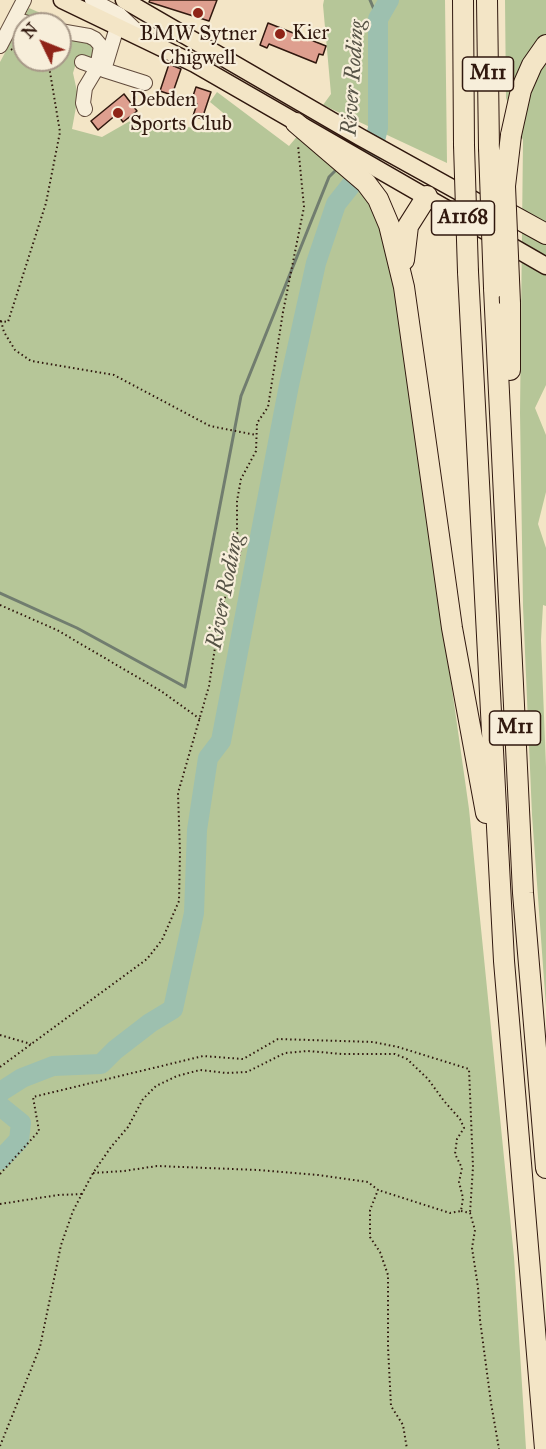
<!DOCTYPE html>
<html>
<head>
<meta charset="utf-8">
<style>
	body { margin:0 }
	#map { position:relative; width:546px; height:1449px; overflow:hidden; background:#f3e5c6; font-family:"IM FELL Great Primer",serif }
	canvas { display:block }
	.north { position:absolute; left:12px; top:12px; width:60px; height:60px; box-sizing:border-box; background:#f7eeda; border:2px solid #a79888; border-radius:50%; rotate:313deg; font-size:16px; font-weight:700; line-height:24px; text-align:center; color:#30180e }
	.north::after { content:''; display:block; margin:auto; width:21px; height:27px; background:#8f2418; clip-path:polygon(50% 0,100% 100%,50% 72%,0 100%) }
</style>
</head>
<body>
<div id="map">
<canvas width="546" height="1449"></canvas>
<div class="north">N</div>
</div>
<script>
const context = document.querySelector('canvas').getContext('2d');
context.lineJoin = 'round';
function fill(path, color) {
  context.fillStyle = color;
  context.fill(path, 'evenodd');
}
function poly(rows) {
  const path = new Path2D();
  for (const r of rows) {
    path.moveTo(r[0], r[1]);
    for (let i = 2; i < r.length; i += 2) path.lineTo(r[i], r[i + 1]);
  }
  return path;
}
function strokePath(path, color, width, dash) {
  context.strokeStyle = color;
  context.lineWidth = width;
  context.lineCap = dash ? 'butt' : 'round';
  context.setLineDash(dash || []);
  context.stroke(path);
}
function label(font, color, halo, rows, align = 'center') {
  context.font = font + ' "IM FELL Great Primer",serif';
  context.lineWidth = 4.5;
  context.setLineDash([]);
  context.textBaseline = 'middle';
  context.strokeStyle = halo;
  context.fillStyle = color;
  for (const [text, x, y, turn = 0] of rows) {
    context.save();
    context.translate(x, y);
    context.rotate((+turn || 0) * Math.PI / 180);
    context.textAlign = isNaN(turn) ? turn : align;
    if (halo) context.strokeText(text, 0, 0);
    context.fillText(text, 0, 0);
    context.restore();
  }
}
const green = poly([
	[324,0,445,0,447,163,323,105,331,94,323,5],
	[505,0,546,0,546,385,535,408,546,435,546,492,538,524,546,548,546,606,543,605,541,640,546,767,546,1007,532,815,523,606,520,413,523,140,506,98],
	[29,8,45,15,47,24,24,24,24,60,60,60,60,38,65,39,83,35,94,45,101,60,77,60,73,73,78,96,72,129,102,137,130,121,163,126,204,128,233,121,210,102,217,92,289,146,300,133,376,208,396,293,469,809,514,1257,526,1449,0,1449,0,62]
]);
const stream = poly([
	[370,0,378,19],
	[371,135,378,128],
	[0,593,77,628,185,687,241,396,329,177,339,167]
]);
const river = poly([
	[0,1092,22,1078,53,1066,101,1064,115,1050,150,1023,173,1009,194,913,197,830,208,758,221,741,289,385,316,263,336,204,370,161,378,128,378,19,389,0],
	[0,1106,21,1123,19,1140,0,1160]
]);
const building = poly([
	[150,0,217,0,209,21,149,2,150,0],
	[268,23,326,46,323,55,319,54,316,63,269,44,267,48,260,45,268,23],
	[169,64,181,69,172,95,160,91,169,64],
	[196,87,211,92,202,119,193,116,197,104,191,102,196,87],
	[124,94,137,111,123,122,117,114,98,130,91,121,124,94]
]);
const path = poly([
	[11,49,24,57],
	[0,321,8,322,46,203,60,132,50,72,29,60],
	[1,321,4,332,15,350,31,361,114,375,210,426,256,435],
	[0,605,57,630,161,691,200,719],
	[0,1035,31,1044],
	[0,1067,147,959,162,940,179,901,180,852,178,793,209,686,221,609,241,552,237,531,237,501,241,479,256,451,257,423,268,407,283,312,304,207,298,145],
	[93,1173,124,1171,157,1166,258,1170,318,1175,368,1182,378,1190,370,1210,370,1237,380,1252,388,1275,388,1347,391,1406,403,1425,407,1449],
	[0,1174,39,1131,33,1097,203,1056,243,1059,278,1039,373,1042,398,1047,469,1069,473,1167,470,1213],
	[0,1204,58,1195,82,1194],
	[461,1211,470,1213,475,1230,472,1248,478,1287,480,1320,491,1403,499,1449],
	[0,1446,40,1347,61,1245,73,1211,93,1173,111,1147,128,1127,143,1099,156,1086,177,1076,200,1070,226,1073,247,1072,285,1053,308,1051,342,1054,395,1054,407,1059,428,1079,444,1101,460,1119,464,1128,457,1139,455,1154,462,1168,459,1182,463,1198,461,1211,450,1213,378,1190]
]);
const minor = poly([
	[92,0,120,15,140,34],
	[14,19,31,24],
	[60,31,89,36,95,39,101,46,97,68,85,88,83,103,85,109],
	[0,46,24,0],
	[82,62,104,70,117,27],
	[104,70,145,83]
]);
const major = poly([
	[62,0,195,64,546,266],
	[124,0,360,137,499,214]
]);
const highway = poly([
	[463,0,464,145],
	[487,0,489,148],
	[296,123,366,183,378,199,389,225,404,287,452,628,486,813],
	[511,135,521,90,532,65,546,45],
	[495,211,506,212,546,234],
	[404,260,408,226,427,196],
	[468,272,504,961,545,1449],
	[494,288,523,893,546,1168],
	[510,303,510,370]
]);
const highwayBridge = poly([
	[464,145,468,272],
	[489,148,494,288],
	[510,303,505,186,511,135]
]);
const markers = [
	[198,13,6,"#8f2418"],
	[280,34,6,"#8f2418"],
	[118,113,6,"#8f2418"]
];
const shields = [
	[488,74,51],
	[463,218,63],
	[515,728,51]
];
const shieldNames = [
	["M11",488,74],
	["A1168",463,218],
	["M11",515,728]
];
const poiNames = [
	["Kier",292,34],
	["BMW Sytner",198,35,"center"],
	["Chigwell",198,59,"center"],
	["Debden",130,101],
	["Sports Club",130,125]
];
const waterNames = [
	["River Roding",354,78,-86],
	["River Roding",226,592,-79]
];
fill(green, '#b6c698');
strokePath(stream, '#717d6f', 3);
strokePath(river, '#9dc0af', 20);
fill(building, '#de9f8f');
strokePath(building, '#30180e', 1.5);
strokePath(minor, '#614b3c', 16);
strokePath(major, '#30180e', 19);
strokePath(highway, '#30180e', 22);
strokePath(path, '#30180e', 2, [1.5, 3]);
strokePath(minor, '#f7eeda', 14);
strokePath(major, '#f3e5c6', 16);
strokePath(highway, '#f3e5c6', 20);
strokePath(highwayBridge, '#30180e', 22, []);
strokePath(highwayBridge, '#f3e5c6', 20);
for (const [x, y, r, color] of markers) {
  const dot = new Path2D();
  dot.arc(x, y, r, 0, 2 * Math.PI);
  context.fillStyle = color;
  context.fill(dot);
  strokePath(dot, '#f7eeda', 2);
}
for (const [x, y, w] of shields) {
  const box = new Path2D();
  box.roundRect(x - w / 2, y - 17, w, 34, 4.5);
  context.fillStyle = '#f7eeda';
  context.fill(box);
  strokePath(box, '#30180e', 1.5);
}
label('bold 20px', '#30180e', null, shieldNames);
label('21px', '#30180e', '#f7eeda', poiNames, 'left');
label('italic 22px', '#565346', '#f7eeda', waterNames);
</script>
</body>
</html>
